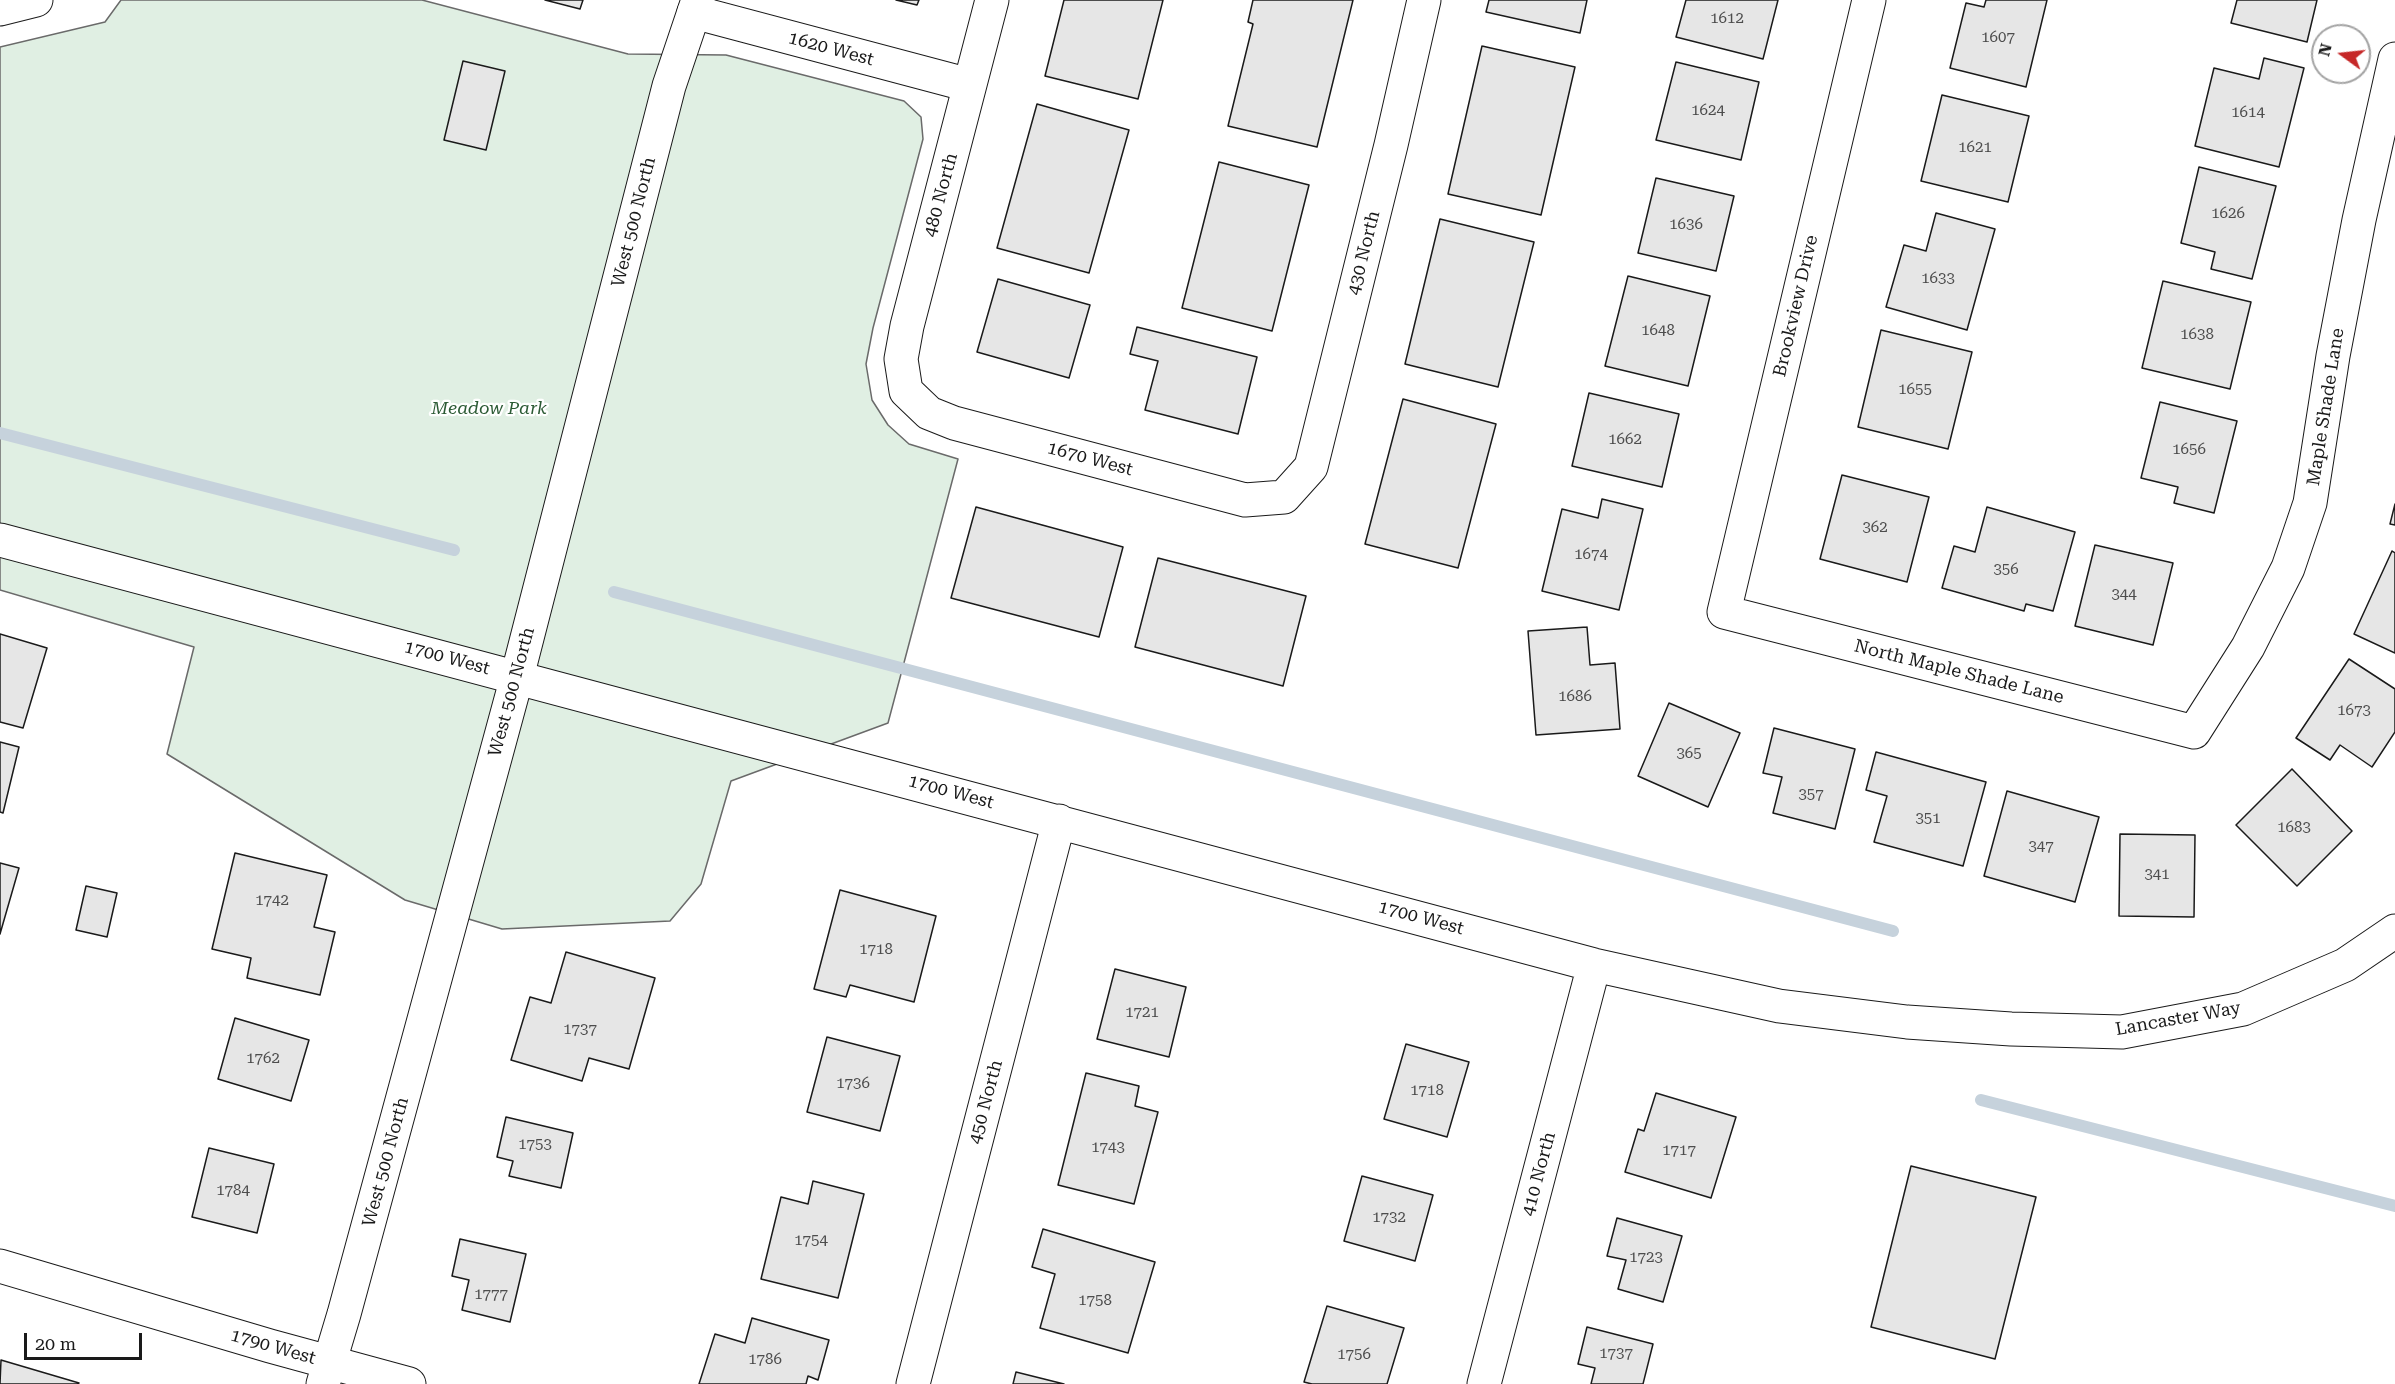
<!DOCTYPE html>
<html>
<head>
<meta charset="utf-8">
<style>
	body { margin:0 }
	#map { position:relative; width:2395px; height:1384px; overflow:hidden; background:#fff; font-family:"Roboto Serif",serif }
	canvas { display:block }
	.north { position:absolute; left:2311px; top:24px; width:60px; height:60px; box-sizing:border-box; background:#fff; border:2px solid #a3a3a3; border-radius:50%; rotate:285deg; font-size:16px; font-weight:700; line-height:24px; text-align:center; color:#1a1a1a }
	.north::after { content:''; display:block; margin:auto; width:21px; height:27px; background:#c62828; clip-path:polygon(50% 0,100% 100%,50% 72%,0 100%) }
	.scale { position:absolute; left:24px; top:1333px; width:118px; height:27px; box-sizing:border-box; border:3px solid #1a1a1a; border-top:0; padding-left:8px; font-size:18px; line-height:21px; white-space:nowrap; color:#1a1a1a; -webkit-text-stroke:4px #fff; paint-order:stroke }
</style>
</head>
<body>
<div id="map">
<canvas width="2395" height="1384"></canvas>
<div class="north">N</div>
<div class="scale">20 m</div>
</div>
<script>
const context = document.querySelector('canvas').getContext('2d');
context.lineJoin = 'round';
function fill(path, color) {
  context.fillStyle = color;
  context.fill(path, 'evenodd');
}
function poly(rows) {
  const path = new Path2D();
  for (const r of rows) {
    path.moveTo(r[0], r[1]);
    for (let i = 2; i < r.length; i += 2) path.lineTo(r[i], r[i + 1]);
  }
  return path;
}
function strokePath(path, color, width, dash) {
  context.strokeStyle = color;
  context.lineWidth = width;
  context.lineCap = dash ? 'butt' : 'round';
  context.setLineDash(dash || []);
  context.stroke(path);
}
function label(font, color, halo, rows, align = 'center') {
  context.font = font + ' "Roboto Serif",serif';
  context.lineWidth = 4.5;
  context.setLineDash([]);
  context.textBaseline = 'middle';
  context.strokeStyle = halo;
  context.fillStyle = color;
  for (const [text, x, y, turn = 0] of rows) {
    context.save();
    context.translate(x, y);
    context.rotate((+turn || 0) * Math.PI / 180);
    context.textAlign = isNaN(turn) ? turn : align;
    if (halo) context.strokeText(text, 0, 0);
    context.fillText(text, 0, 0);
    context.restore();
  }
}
const green = poly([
	[121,0,422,0,628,54,726,55,904,101,921,117,923,139,873,328,866,364,872,400,888,425,909,444,958,459,888,723,731,781,701,884,670,921,502,929,405,900,167,754,194,647,0,590,0,47,105,22,121,0]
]);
const stream = poly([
	[0,433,454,550],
	[614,592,1893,931],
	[1981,1100,2395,1206]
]);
const building = poly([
	[545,0,583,0,580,9,545,0],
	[896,0,919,0,917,5,896,0],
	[1064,0,1163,0,1138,99,1045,76,1064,0],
	[1253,0,1353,0,1317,147,1228,126,1253,24,1248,22,1253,0],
	[1489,0,1587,0,1580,33,1486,12,1489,0],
	[1686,0,1778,0,1763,59,1676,37,1686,0],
	[1986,0,2047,0,2026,87,1950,68,1966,3,1984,7,1986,0],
	[2237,0,2317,0,2307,42,2231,23,2237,0],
	[1482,46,1575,67,1541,215,1448,194,1482,46],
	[2264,58,2304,68,2279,167,2195,146,2214,68,2259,79,2264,58],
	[463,61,505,71,486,150,444,140,463,61],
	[1676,62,1759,82,1741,160,1656,140,1676,62],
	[1942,95,2029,116,2008,202,1921,181,1942,95],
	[1037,104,1129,130,1089,273,997,248,1037,104],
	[1219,162,1309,185,1272,331,1182,308,1219,162],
	[2199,167,2276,186,2252,279,2211,269,2215,252,2181,243,2199,167],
	[1656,178,1734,196,1716,271,1638,253,1656,178],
	[1936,213,1995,229,1967,330,1886,307,1904,245,1926,251,1936,213],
	[1440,219,1534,242,1498,387,1405,364,1440,219],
	[1628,276,1710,296,1688,386,1605,366,1628,276],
	[998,279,1090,305,1069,378,977,352,998,279],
	[2163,281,2251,302,2230,389,2142,368,2163,281],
	[1137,327,1257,357,1238,434,1145,410,1158,361,1130,354,1137,327],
	[1881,330,1972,352,1948,449,1858,427,1881,330],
	[1589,393,1679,414,1662,487,1572,466,1589,393],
	[1403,399,1496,424,1458,568,1365,544,1403,399],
	[2160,402,2237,421,2214,513,2174,503,2178,487,2141,478,2160,402],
	[1842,475,1929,497,1907,582,1820,559,1842,475],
	[1602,499,1643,509,1619,610,1542,591,1562,509,1598,518,1602,499],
	[2395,504,2395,525,2390,524,2395,504],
	[976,507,1123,547,1099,637,951,598,976,507],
	[1987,507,2075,532,2053,611,2026,604,2024,611,1942,588,1954,546,1975,552,1987,507],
	[2095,545,2173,563,2153,645,2075,626,2095,545],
	[2392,551,2395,553,2395,653,2354,634,2392,551],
	[1158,558,1306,596,1283,686,1135,647,1158,558],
	[1587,627,1590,665,1615,663,1620,729,1536,735,1528,631,1587,627],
	[0,634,47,648,23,728,0,722,0,634],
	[2349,659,2395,689,2395,732,2372,767,2340,745,2330,760,2296,738,2349,659],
	[1669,703,1740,733,1708,807,1638,776,1669,703],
	[1774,728,1855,749,1835,829,1773,813,1782,777,1763,773,1774,728],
	[0,742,19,747,3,813,0,812,0,742],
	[1876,752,1986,782,1963,866,1874,842,1887,796,1866,790,1876,752],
	[2292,769,2352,831,2297,886,2236,825,2292,769],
	[2007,791,2099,817,2075,902,1984,876,2007,791],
	[2120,834,2195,835,2194,917,2119,916,2120,834],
	[235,853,327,875,314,927,335,932,320,995,247,978,251,958,212,949,235,853],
	[0,863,19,868,0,934,0,863],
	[86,886,117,893,107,937,76,930,86,886],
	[840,890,936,916,914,1002,850,985,846,997,814,989,840,890],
	[566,952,655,978,629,1069,589,1058,582,1081,511,1060,530,997,551,1003,566,952],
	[1115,969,1186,987,1169,1057,1097,1039,1115,969],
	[235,1018,309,1040,291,1101,218,1079,235,1018],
	[827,1037,900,1056,880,1131,807,1112,827,1037],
	[1406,1044,1469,1062,1447,1137,1384,1119,1406,1044],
	[1086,1073,1139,1086,1135,1106,1158,1112,1134,1204,1058,1185,1086,1073],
	[1656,1093,1736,1117,1711,1198,1625,1172,1638,1129,1644,1131,1656,1093],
	[506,1117,573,1133,561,1188,509,1176,513,1161,497,1157,506,1117],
	[209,1148,274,1164,257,1233,192,1217,209,1148],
	[1911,1166,2036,1197,1995,1359,1871,1327,1911,1166],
	[1362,1176,1433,1195,1415,1261,1344,1241,1362,1176],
	[813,1181,864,1194,838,1298,761,1279,781,1197,808,1204,813,1181],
	[1617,1218,1682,1236,1663,1302,1618,1289,1626,1260,1607,1256,1617,1218],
	[1043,1229,1155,1262,1128,1353,1040,1328,1055,1274,1032,1267,1043,1229],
	[460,1239,526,1254,510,1322,462,1310,469,1280,452,1276,460,1239],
	[1327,1306,1404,1328,1387,1384,1312,1384,1304,1382,1327,1306],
	[752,1318,829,1340,818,1380,808,1376,806,1384,699,1384,715,1334,745,1343,752,1318],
	[1587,1327,1653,1344,1643,1384,1591,1384,1595,1368,1578,1364,1587,1327],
	[1,1360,79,1383,78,1384,0,1384,1,1360],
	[1016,1372,1064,1384,1013,1384,1016,1372]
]);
const minor = poly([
	[992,0,907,326,901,359,906,391,929,413,954,423,1245,500,1284,497,1311,467,1391,145,1424,0],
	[1869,0,1724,612,2194,732,2248,647,2288,568,2310,503,2333,356,2359,220,2395,59],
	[0,9,36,0],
	[694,12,969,85],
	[0,540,1594,965,1779,1006,1907,1022,2011,1029,2122,1032,2243,1009,2345,965,2395,931],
	[0,1266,270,1346,409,1384],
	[913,1384,1059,821],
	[1484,1384,1594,965]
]);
const tertiary = poly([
	[323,1384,344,1314,517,677,669,86,698,0]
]);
const numberNames = [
	["1612",1727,19],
	["1607",1998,38],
	["1624",1708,111],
	["1614",2248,113],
	["1621",1975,148],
	["1626",2228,214],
	["1636",1686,225],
	["1633",1938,279],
	["1648",1658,331],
	["1638",2197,335],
	["1655",1915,390],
	["1662",1625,440],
	["1656",2189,450],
	["362",1875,528],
	["1674",1591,555],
	["356",2006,570],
	["344",2124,595],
	["1686",1575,697],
	["1673",2354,711],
	["365",1689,754],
	["357",1811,795],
	["351",1928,819],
	["1683",2294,828],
	["347",2041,847],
	["341",2157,875],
	["1742",272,901],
	["1718",876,950],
	["1721",1142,1013],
	["1737",580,1030],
	["1762",263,1059],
	["1736",853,1084],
	["1718",1427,1091],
	["1753",535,1145],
	["1743",1108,1148],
	["1717",1679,1151],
	["1784",233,1191],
	["1732",1389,1218],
	["1754",811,1241],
	["1723",1646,1258],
	["1777",491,1295],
	["1758",1095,1301],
	["1737",1616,1354],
	["1756",1354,1355],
	["1786",765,1360]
];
const streetNames = [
	["1620 West",831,49,15],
	["480 North",941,195,-75],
	["West 500 North",634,222,-76],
	["430 North",1364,253,-76],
	["Brookview Drive",1796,306,-77],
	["Maple Shade Lane",2326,407,-81],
	["1670 West",1090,459,15],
	["1700 West",447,658,15],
	["North Maple Shade Lane",1959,672,14],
	["West 500 North",512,692,-75],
	["1700 West",951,792,15],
	["1700 West",1421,918,15],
	["Lancaster Way",2178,1019,-10],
	["450 North",986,1102,-75],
	["West 500 North",386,1162,-75],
	["410 North",1539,1174,-75],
	["1790 West",273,1347,16]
];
const parkNames = [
	["Meadow Park",489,409]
];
fill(green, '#e0efe3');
strokePath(green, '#6a6a6a', 1.5);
strokePath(stream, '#c6d2dc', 12);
fill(building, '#e6e6e6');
strokePath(building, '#1a1a1a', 1.5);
strokePath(minor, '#1a1a1a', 35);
strokePath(tertiary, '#1a1a1a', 35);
strokePath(minor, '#fff', 33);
strokePath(tertiary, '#fff', 33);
label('15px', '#4d4d4d', null, numberNames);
label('18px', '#1a1a1a', '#fff', streetNames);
label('italic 18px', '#2b5a34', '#fff', parkNames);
</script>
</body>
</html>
